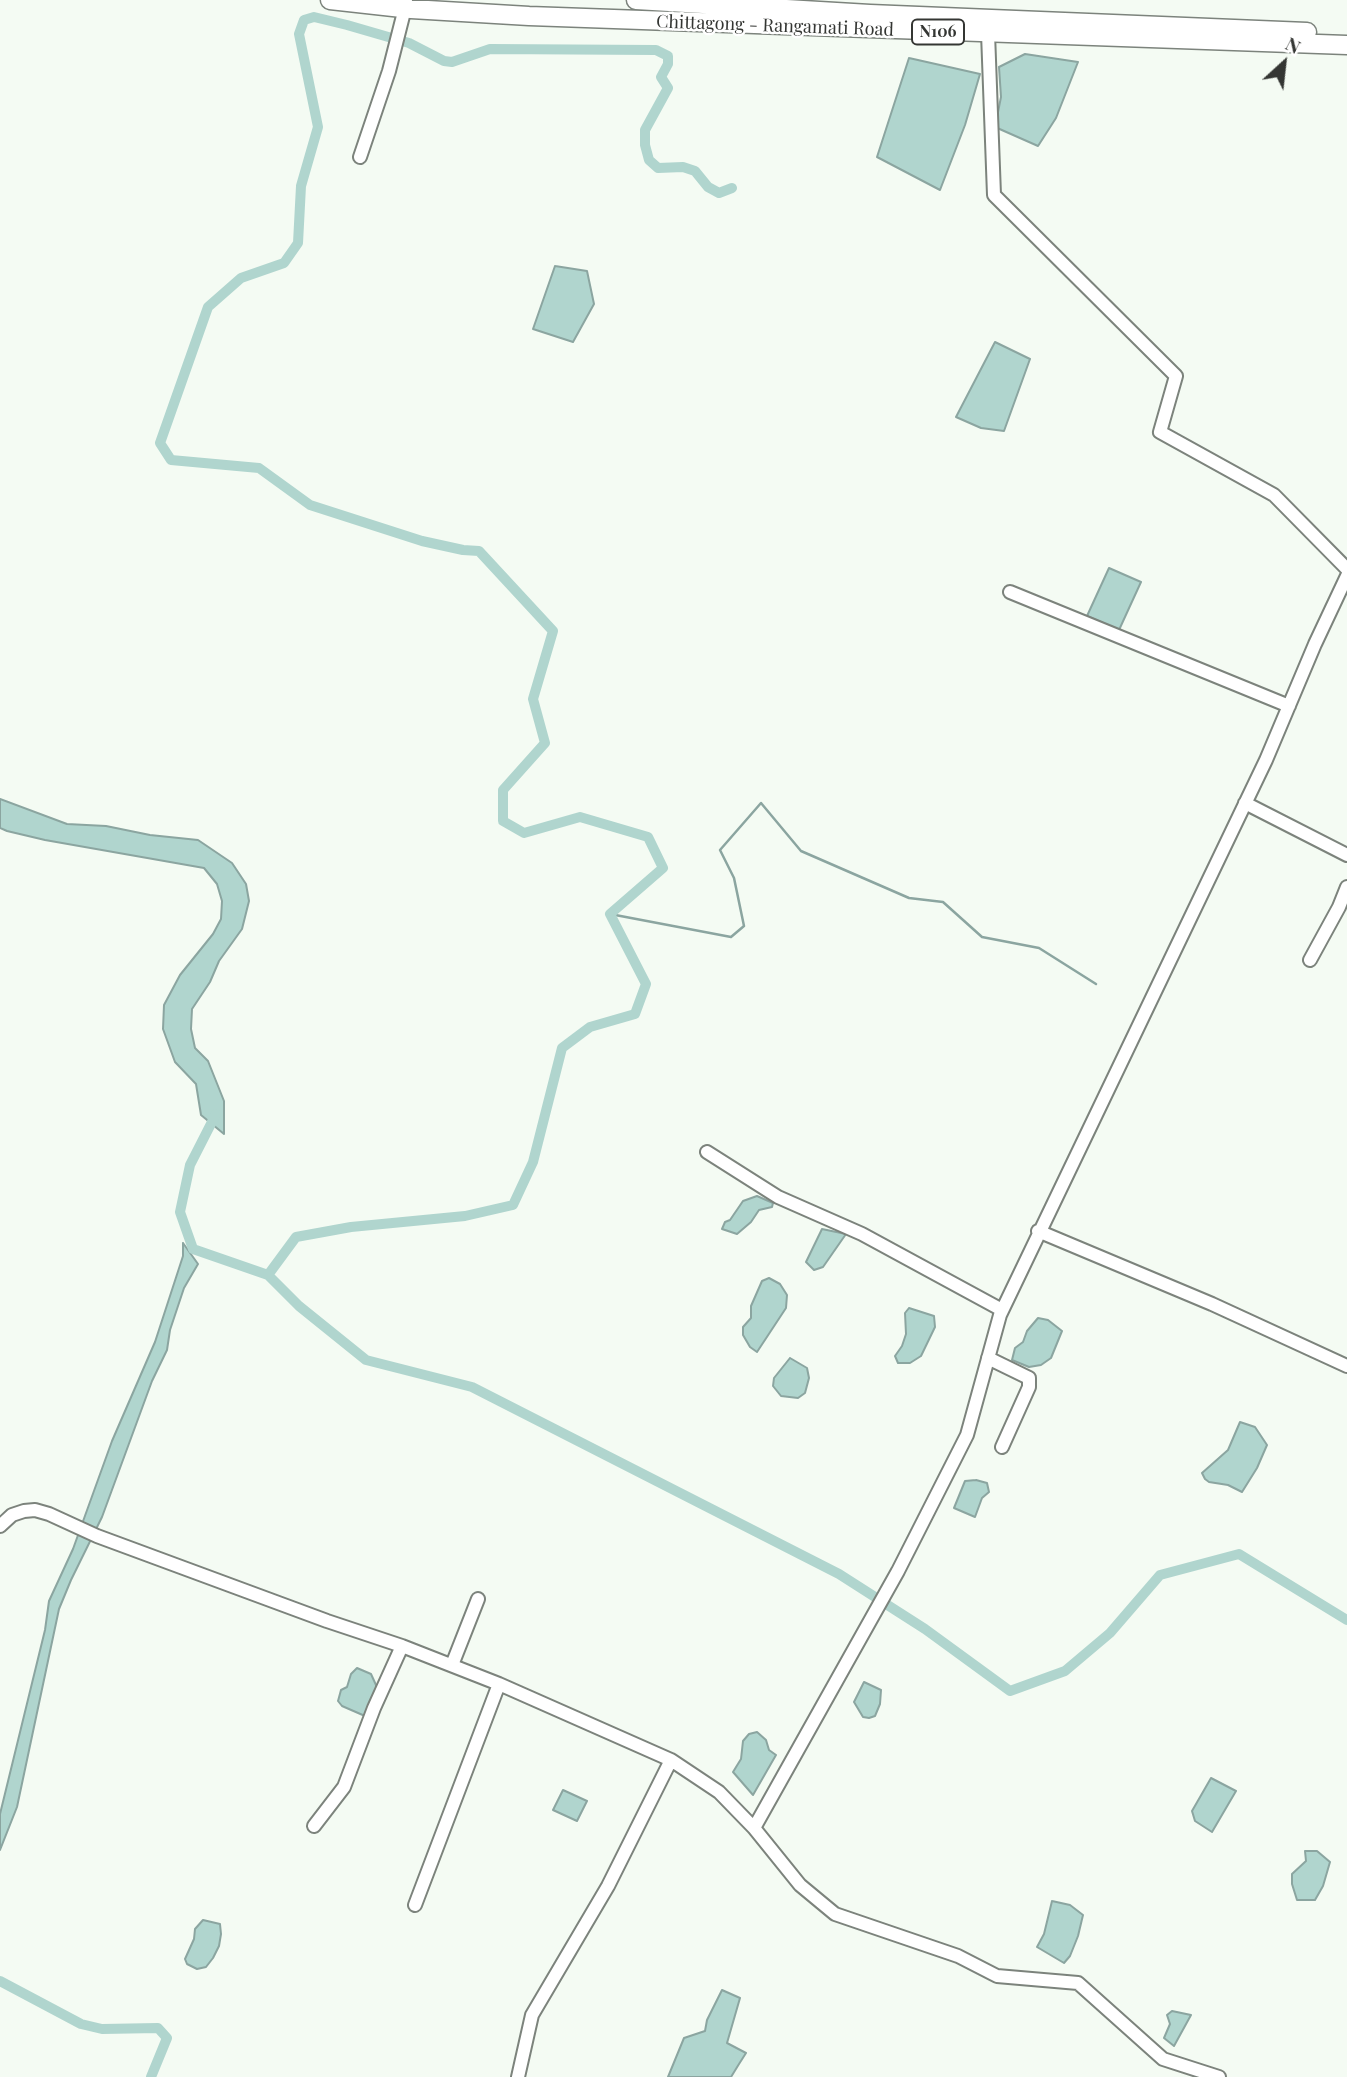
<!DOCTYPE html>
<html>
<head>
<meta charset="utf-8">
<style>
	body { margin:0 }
	#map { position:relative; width:1347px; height:2077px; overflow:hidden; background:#f4fbf3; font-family:"Playfair Display",serif }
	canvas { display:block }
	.north { position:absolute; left:1249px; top:28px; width:70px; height:70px; -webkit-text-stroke:5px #fff; paint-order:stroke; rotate:27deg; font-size:19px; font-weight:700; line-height:28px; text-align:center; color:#343633 }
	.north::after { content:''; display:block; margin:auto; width:24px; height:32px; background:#343633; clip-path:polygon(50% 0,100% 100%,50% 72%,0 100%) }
</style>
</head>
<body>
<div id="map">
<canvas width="1347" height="2077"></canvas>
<div class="north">N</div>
</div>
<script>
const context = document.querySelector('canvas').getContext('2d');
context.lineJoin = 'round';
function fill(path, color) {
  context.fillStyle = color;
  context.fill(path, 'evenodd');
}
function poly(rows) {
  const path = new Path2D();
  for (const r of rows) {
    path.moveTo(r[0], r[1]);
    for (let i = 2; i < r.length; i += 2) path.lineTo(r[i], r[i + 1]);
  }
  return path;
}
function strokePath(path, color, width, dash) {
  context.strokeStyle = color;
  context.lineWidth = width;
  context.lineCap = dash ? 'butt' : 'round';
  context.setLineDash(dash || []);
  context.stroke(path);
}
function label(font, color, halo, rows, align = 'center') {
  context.font = font + ' "Playfair Display",serif';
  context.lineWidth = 5;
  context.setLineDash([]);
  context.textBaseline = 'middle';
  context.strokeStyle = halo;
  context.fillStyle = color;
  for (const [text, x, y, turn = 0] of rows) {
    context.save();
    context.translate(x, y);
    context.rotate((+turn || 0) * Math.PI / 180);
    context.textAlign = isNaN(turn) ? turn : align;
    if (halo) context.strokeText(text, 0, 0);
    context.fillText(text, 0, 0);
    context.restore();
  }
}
const water = poly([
	[1025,54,1078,62,1056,118,1038,146,995,127,1001,97,999,67,1025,54],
	[909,58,980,74,965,125,940,190,877,157,909,58],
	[555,266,587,271,594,304,573,342,533,329,555,266],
	[995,342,1030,359,1004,431,981,428,956,417,995,342],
	[1109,568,1141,582,1119,630,1087,616,1109,568],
	[0,799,67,824,106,826,150,835,198,840,232,863,246,884,249,901,242,929,219,961,210,982,192,1009,191,1029,195,1048,208,1061,224,1101,224,1134,201,1115,196,1084,175,1062,163,1029,164,1005,180,975,213,934,221,919,222,901,217,884,204,868,45,840,7,831,0,828,0,799],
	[757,1196,773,1203,772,1207,759,1210,751,1222,737,1234,722,1229,725,1222,730,1220,743,1201,757,1196],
	[822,1229,846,1234,823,1267,814,1270,806,1262,822,1229],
	[183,1243,198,1264,184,1288,170,1330,167,1350,152,1381,102,1517,71,1580,59,1609,17,1807,0,1850,0,1814,45,1630,49,1601,73,1549,112,1441,155,1342,183,1256,183,1243],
	[769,1278,780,1284,787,1295,786,1308,757,1352,750,1347,743,1335,743,1327,751,1318,751,1306,762,1281,769,1278],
	[909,1308,934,1316,935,1327,921,1356,910,1363,898,1363,895,1356,902,1346,906,1334,905,1313,909,1308],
	[1038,1318,1048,1320,1062,1331,1051,1358,1041,1365,1029,1367,1012,1360,1015,1348,1023,1342,1027,1331,1038,1318],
	[790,1358,807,1368,809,1378,805,1393,798,1398,781,1396,773,1386,774,1378,790,1358],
	[1240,1422,1255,1427,1267,1445,1257,1468,1242,1492,1228,1485,1209,1482,1205,1479,1202,1473,1228,1450,1240,1422],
	[976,1480,987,1483,989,1492,982,1498,975,1517,954,1508,965,1481,976,1480],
	[357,1668,371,1674,376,1685,376,1694,365,1716,342,1706,338,1701,341,1690,347,1687,351,1674,357,1668],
	[864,1682,881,1690,880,1704,875,1716,869,1718,863,1717,854,1702,864,1682],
	[757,1732,766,1740,769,1750,776,1755,753,1795,733,1772,741,1759,743,1741,749,1734,757,1732],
	[1211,1778,1236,1791,1212,1832,1195,1821,1192,1811,1211,1778],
	[563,1790,587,1801,577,1821,553,1810,563,1790],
	[1305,1851,1317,1851,1330,1862,1323,1886,1315,1900,1297,1900,1292,1884,1292,1874,1306,1861,1305,1851],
	[1052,1901,1070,1905,1083,1915,1078,1936,1070,1956,1064,1963,1037,1947,1044,1934,1052,1901],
	[203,1920,220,1924,221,1934,219,1946,213,1958,206,1967,197,1969,187,1964,185,1959,194,1939,195,1929,203,1920],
	[722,1990,740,1998,727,2043,746,2053,739,2064,731,2077,668,2077,684,2038,705,2031,707,2020,722,1990],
	[1172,2011,1191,2015,1174,2046,1164,2038,1170,2024,1167,2015,1172,2011]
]);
const stream = poly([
	[610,914,731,937,744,926,734,878,720,850,761,803,801,851,909,898,943,902,982,937,1039,948,1096,984]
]);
const canal = poly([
	[216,1114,190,1165,180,1212,193,1249,268,1275,299,1306,366,1360,472,1387,839,1574,925,1629,1010,1691,1065,1671,1110,1633,1160,1575,1239,1554,1347,1620],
	[268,1275,296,1237,351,1227,465,1216,513,1205,533,1162,562,1048,590,1027,635,1014,646,984,610,914,663,868,648,837,580,817,524,833,503,821,503,790,545,743,533,699,553,631,479,551,463,550,422,541,310,505,259,468,171,460,160,443,208,307,241,278,284,263,298,243,301,186,318,127,299,34,304,20,314,17,347,25,409,43,444,61,452,62,490,49,656,50,668,56,668,64,661,77,668,88,645,130,645,145,649,160,658,168,683,167,695,171,708,187,719,193,732,188],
	[0,1981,81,2024,102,2029,158,2028,167,2038,151,2077]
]);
const minor = poly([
	[988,33,994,195,1176,376,1160,432,1274,495,1347,569],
	[360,157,389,71,405,8],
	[1010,592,1289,706],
	[1245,803,1347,855],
	[1310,960,1339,907,1347,887],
	[707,1152,778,1197,862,1234,1002,1310],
	[1038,1231,1212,1304,1347,1366],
	[988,1358,1029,1378,1029,1387,1002,1447],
	[0,1526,12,1515,24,1511,35,1510,49,1514,97,1536,327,1621,402,1646,499,1684,671,1760,719,1792,754,1828,800,1885,835,1914,958,1956,997,1976,1078,1983,1163,2059,1219,2077],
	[452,1665,478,1599],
	[314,1826,344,1787,374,1708,402,1646],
	[754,1828,898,1571,967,1435,1000,1315,1266,760,1315,644,1347,576],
	[415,1905,499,1684],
	[518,2077,532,2015,608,1886,671,1760]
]);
const highway = poly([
	[330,0,411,9,529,16,1347,45],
	[636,0,870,14,1307,32]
]);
const shields = [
	[938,32,52]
];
const shieldNames = [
	["N106",938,32]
];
const streetNames = [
	["Chittagong - Rangamati Road",775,26,2]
];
fill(water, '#b0d5ce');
strokePath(water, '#8ba5a0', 2);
strokePath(stream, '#8ba5a0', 2.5);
strokePath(canal, '#b0d5ce', 10);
strokePath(minor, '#7c837c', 16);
strokePath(highway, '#7c837c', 21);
strokePath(minor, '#fff', 12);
strokePath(highway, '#fff', 18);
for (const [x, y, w] of shields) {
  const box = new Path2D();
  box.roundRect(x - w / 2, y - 12.5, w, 25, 5);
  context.fillStyle = '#fff';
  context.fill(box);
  strokePath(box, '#343633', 2);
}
label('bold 16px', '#343633', null, shieldNames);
label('18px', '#343633', '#fff', streetNames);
</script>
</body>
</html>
